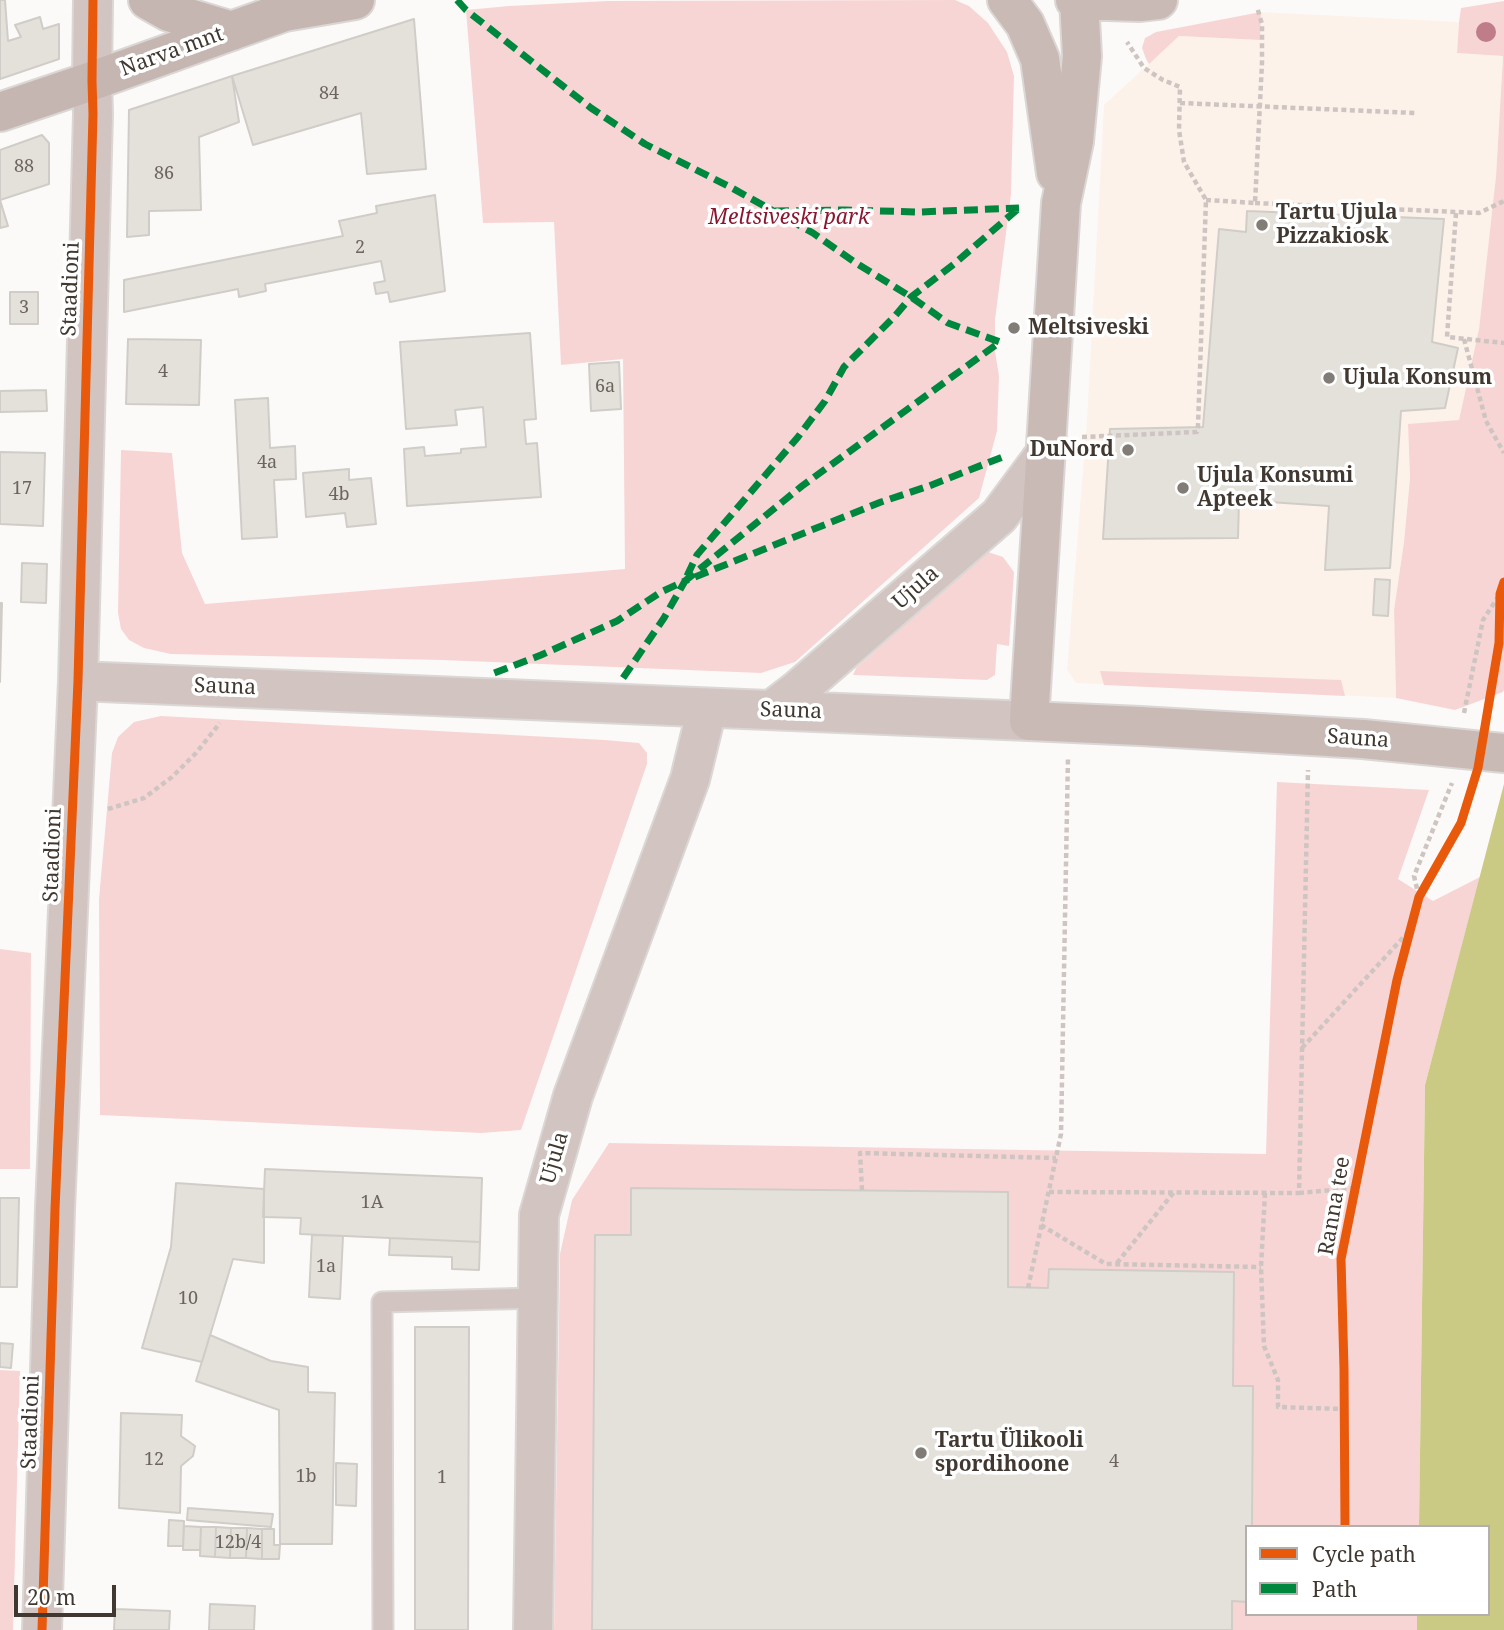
<!DOCTYPE html>
<html>
<head>
<meta charset="utf-8">
<style>
	body { margin:0 }
	#map { position:relative; width:1504px; height:1630px; overflow:hidden; background:#fcfaf8; font-family:"Noto Serif",serif }
	canvas { display:block }
	.legend { position:absolute; left:1245px; top:1525px; width:245px; height:91px; box-sizing:border-box; background:#fff; border:2px solid #b3afad; margin:0; padding:9px 12px; list-style:none; font-size:21px; color:#413831 }
	.legend li { display:flex; align-items:center; gap:14px; height:35px }
	.legend b { width:35px; border:2px solid #b3afad }
	.scale { position:absolute; left:14px; top:1585px; width:102px; height:32px; box-sizing:border-box; border:4px solid #413831; border-top:0; padding-left:9px; font-size:21px; line-height:24px; white-space:nowrap; color:#413831; -webkit-text-stroke:5px #fff; paint-order:stroke }
</style>
</head>
<body>
<div id="map">
<canvas width="1504" height="1630"></canvas>
<ul class="legend">
<li><b style="height:9px;background:#e8590c"></b>Cycle path</li>
<li><b style="height:9px;background:#00873e"></b>Path</li>
</ul>
<div class="scale">20 m</div>
</div>
<script>
const context = document.querySelector('canvas').getContext('2d');
context.lineJoin = 'round';
function fill(path, color) {
  context.fillStyle = color;
  context.fill(path, 'evenodd');
}
function poly(rows) {
  const path = new Path2D();
  for (const r of rows) {
    path.moveTo(r[0], r[1]);
    for (let i = 2; i < r.length; i += 2) path.lineTo(r[i], r[i + 1]);
  }
  return path;
}
function strokePath(path, color, width, dash) {
  context.strokeStyle = color;
  context.lineWidth = width;
  context.lineCap = dash ? 'butt' : 'round';
  context.setLineDash(dash || []);
  context.stroke(path);
}
function label(font, color, halo, rows, align = 'center') {
  context.font = font + ' "Noto Serif",serif';
  context.lineWidth = 7;
  context.setLineDash([]);
  context.textBaseline = 'middle';
  context.strokeStyle = halo;
  context.fillStyle = color;
  for (const [text, x, y, turn = 0] of rows) {
    context.save();
    context.translate(x, y);
    context.rotate((+turn || 0) * Math.PI / 180);
    context.textAlign = isNaN(turn) ? turn : align;
    if (halo) context.strokeText(text, 0, 0);
    context.fillText(text, 0, 0);
    context.restore();
  }
}
const built = poly([
	[1261,12,1459,22,1457,53,1503,56,1496,176,1479,329,1459,420,1408,425,1410,478,1404,542,1394,610,1396,698,1076,683,1067,670,1087,420,1104,105,1179,36,1259,40]
]);
const green = poly([
	[955,0,969,6,988,23,1007,52,1014,76,1011,194,995,320,995,351,999,376,997,431,979,498,795,662,761,673,442,660,171,654,144,648,129,640,121,629,118,613,121,450,172,453,182,553,205,604,625,569,623,359,561,365,554,222,483,223,466,10,509,6,608,1],
	[1504,1,1504,690,1503,692,1455,710,1396,698,1394,610,1404,542,1410,478,1408,424,1459,420,1479,329,1496,176,1503,56,1457,53,1459,22,1461,8],
	[1261,12,1260,40,1179,36,1149,64,1146,59,1142,48,1145,38,1156,32],
	[988,552,1003,557,1014,572,1009,646,997,644,995,675,987,680,853,675,856,668,978,559],
	[1100,671,1341,680,1345,696,1104,685],
	[161,716,605,740,639,743,647,753,647,764,521,1130,481,1133,100,1115,99,899,112,753,118,737,134,722],
	[1277,782,1429,790,1398,879,1433,901,1480,877,1425,1085,1419,1527,1247,1527,1247,1614,1417,1614,1417,1630,554,1630,560,1254,572,1200,609,1143,1266,1154],
	[0,949,31,953,30,1169,0,1169],
	[0,1370,20,1371,13,1630,0,1630]
]);
const water = poly([
	[1504,784,1504,1630,1417,1630,1417,1614,1488,1614,1488,1527,1419,1527,1425,1085]
]);
const building = poly([
	[0,0,5,0,8,41,21,37,15,25,40,17,43,29,59,24,59,59,0,79,0,0],
	[414,19,426,169,367,174,361,113,253,145,232,76,414,19],
	[232,76,239,122,199,137,201,210,149,211,149,235,127,237,129,110,232,76],
	[42,135,49,143,49,184,0,200,0,150,42,135],
	[435,195,445,291,390,302,388,292,376,294,374,283,385,281,381,261,265,284,266,291,239,297,238,289,124,312,124,280,343,236,339,221,377,213,376,206,435,195],
	[0,200,8,226,0,228,0,200],
	[1247,211,1444,219,1432,342,1458,348,1445,408,1401,411,1390,568,1325,570,1329,506,1239,500,1238,538,1103,539,1110,429,1203,427,1219,229,1246,232,1247,211],
	[10,292,38,292,38,324,10,324,10,292],
	[530,333,536,419,524,420,526,444,537,443,541,497,407,506,404,449,424,447,425,456,461,453,461,449,486,447,483,407,455,410,457,425,406,429,400,342,530,333],
	[128,339,201,340,199,405,126,404,128,339],
	[619,362,621,409,591,411,589,364,619,362],
	[46,390,47,411,0,412,0,391,46,390],
	[268,398,270,448,295,446,296,479,274,480,277,537,242,539,235,400,268,398],
	[0,452,45,453,43,526,0,524,0,452],
	[349,469,349,480,371,478,376,524,347,527,345,513,306,517,303,473,349,469],
	[22,563,47,564,46,603,21,602,22,563],
	[1375,579,1390,580,1388,616,1373,615,1375,579],
	[0,603,2,603,0,682,0,603],
	[265,1169,482,1178,480,1242,300,1234,301,1218,263,1217,265,1169],
	[176,1183,264,1189,264,1263,233,1259,202,1362,142,1348,171,1247,176,1183],
	[631,1188,1008,1192,1008,1287,1048,1288,1049,1269,1234,1272,1233,1386,1253,1386,1252,1527,1247,1527,1247,1602,1232,1601,1232,1630,592,1630,595,1235,631,1235,631,1188],
	[0,1198,19,1198,17,1287,0,1287,0,1198],
	[312,1235,343,1236,340,1299,309,1297,312,1235],
	[390,1238,480,1242,479,1270,452,1269,452,1257,389,1255,390,1238],
	[415,1327,469,1327,468,1630,415,1630,415,1327],
	[210,1335,271,1361,308,1367,308,1392,335,1393,332,1544,280,1544,279,1410,196,1381,210,1335],
	[0,1343,13,1344,11,1368,0,1367,0,1343],
	[121,1413,182,1415,181,1436,195,1446,193,1456,181,1466,180,1513,119,1508,121,1413],
	[336,1463,357,1464,356,1506,336,1505,336,1463],
	[188,1508,273,1514,271,1527,187,1520,188,1508],
	[169,1520,184,1521,183,1546,168,1546,169,1520],
	[184,1526,201,1527,200,1550,183,1550,184,1526],
	[201,1527,216,1527,215,1557,200,1556,201,1527],
	[216,1527,231,1528,230,1558,215,1557,216,1527],
	[231,1528,247,1528,246,1558,230,1558,231,1528],
	[247,1528,262,1529,262,1559,246,1558,247,1528],
	[262,1529,274,1529,274,1545,280,1545,279,1559,262,1559,262,1529],
	[210,1604,255,1606,254,1630,209,1630,210,1604],
	[115,1609,170,1611,169,1630,114,1630,115,1609]
]);
const path = poly([
	[1180,103,1415,113],
	[1206,200,1255,203,1262,63,1262,24,1257,7],
	[1255,203,1479,213,1504,201],
	[1456,213,1447,337,1504,343],
	[1464,339,1486,421,1504,453],
	[1082,437,1197,432,1198,426,1206,200,1184,162,1179,130,1180,87,1163,80,1144,68,1127,42],
	[1464,713,1483,620,1500,594],
	[108,809,144,798,172,777,196,753,220,723],
	[1419,897,1414,876,1452,783],
	[1302,1048,1410,930],
	[862,1190,860,1153,1056,1158],
	[1049,1192,1299,1193,1308,770],
	[1265,1193,1261,1267,1264,1346,1278,1380,1278,1407,1344,1409],
	[1299,1193,1355,1188],
	[1041,1225,1106,1264,1261,1267],
	[1117,1263,1174,1192],
	[1028,1288,1061,1134,1068,756]
]);
const lane = poly([
	[383,1630,382,1302,538,1298]
]);
const street = poly([
	[78,681,1029,721],
	[772,710,798,690,999,516,1045,454],
	[42,1630,55,1209,78,681,93,114,92,81,93,0],
	[533,1630,539,1215,573,1096,690,779,707,709]
]);
const secondary = poly([
	[1007,0,1025,24,1040,59,1056,173],
	[1075,0,1140,2,1158,0],
	[1079,0,1082,56,1074,141,1061,203,1029,721,1140,726,1363,739,1504,753]
]);
const highway = poly([
	[148,0,169,12,232,31],
	[284,12,355,0],
	[0,112,92,81,284,12,301,0]
]);
const quiet = poly([
	[457,0,466,10,591,108,645,144,732,188,813,233,856,263,911,297,948,323,1000,342,802,486,685,581,661,592,617,621,541,655,492,674],
	[775,211,845,210,919,212,1019,208],
	[687,576,697,555,798,437,825,401,844,367,894,317,911,297,954,264,1019,208],
	[623,678,664,618,685,581,881,502,929,486,1005,456]
]);
const cycleway = poly([
	[1345,1527,1344,1369,1341,1259,1397,980,1419,897,1461,823,1478,768,1499,643,1500,594,1504,582],
	[42,1630,55,1209,78,681,93,114,92,81,93,0]
]);
const trees = [
	[1486,32]
];
const markers = [
	[1262,225,7,"#827c77"],
	[1014,328,7,"#827c77"],
	[1329,378,7,"#827c77"],
	[1128,450,7,"#827c77"],
	[1183,488,7,"#827c77"],
	[921,1453,7,"#827c77"]
];
const numberNames = [
	["84",329,94],
	["88",24,167],
	["86",164,174],
	["2",360,248],
	["3",24,308],
	["4",163,372],
	["6a",605,387],
	["4a",267,463],
	["17",22,489],
	["4b",339,495],
	["1A",372,1203],
	["1a",326,1267],
	["10",188,1299],
	["12",154,1460],
	["4",1114,1462],
	["1b",306,1477],
	["1",442,1478],
	["12b/4",238,1543]
];
const streetNames = [
	["Narva mnt",172,52,-20],
	["Staadioni",71,289,-88],
	["Ujula",916,588,-41],
	["Sauna",225,687,2],
	["Sauna",791,711,2],
	["Sauna",1358,739,4],
	["Staadioni",53,855,-88],
	["Ujula",555,1158,-74],
	["Ranna tee",1335,1206,-80],
	["Staadioni",31,1422,-88]
];
const poiNames = [
	["Tartu Ujula",1276,213],
	["Pizzakiosk",1276,237],
	["Meltsiveski",1028,328],
	["Ujula Konsum",1343,378],
	["DuNord",1114,450,"right"],
	["Ujula Konsumi",1197,476],
	["Apteek",1197,500],
	["Tartu Ülikooli",935,1441],
	["spordihoone",935,1465]
];
const parkNames = [
	["Meltsiveski park",789,218]
];
fill(built, '#fcf2e9');
fill(green, '#f8d5d5');
fill(water, '#caca85');
fill(building, '#e4e1db');
strokePath(building, '#d0cdc8', 2);
strokePath(lane, '#dad7d5', 23);
strokePath(street, '#dad7d5', 42);
strokePath(secondary, '#dad7d5', 42);
strokePath(highway, '#dad7d5', 42);
strokePath(path, '#cec5c2', 4.5, [5, 3.5]);
strokePath(lane, '#d2c4c1', 19);
strokePath(street, '#d2c4c1', 38);
strokePath(secondary, '#c9bab5', 38);
strokePath(highway, '#c6b6b1', 38);
strokePath(quiet, '#00873e', 7, [14, 7]);
strokePath(cycleway, '#e8590c', 9);
context.fillStyle = '#be7d89';
for (const [x, y] of trees) {
  context.beginPath();
  context.arc(x, y, 10, 0, 2 * Math.PI);
  context.fill();
}
for (const [x, y, r, color] of markers) {
  const dot = new Path2D();
  dot.arc(x, y, r, 0, 2 * Math.PI);
  context.fillStyle = color;
  context.fill(dot);
  strokePath(dot, '#fff', 2.5);
}
label('18px', '#6c645d', null, numberNames);
label('21px', '#413831', '#fff', streetNames);
label('bold 21px', '#413831', '#fff', poiNames, 'left');
label('italic 21px', '#8b162f', '#fff', parkNames);
</script>
</body>
</html>
